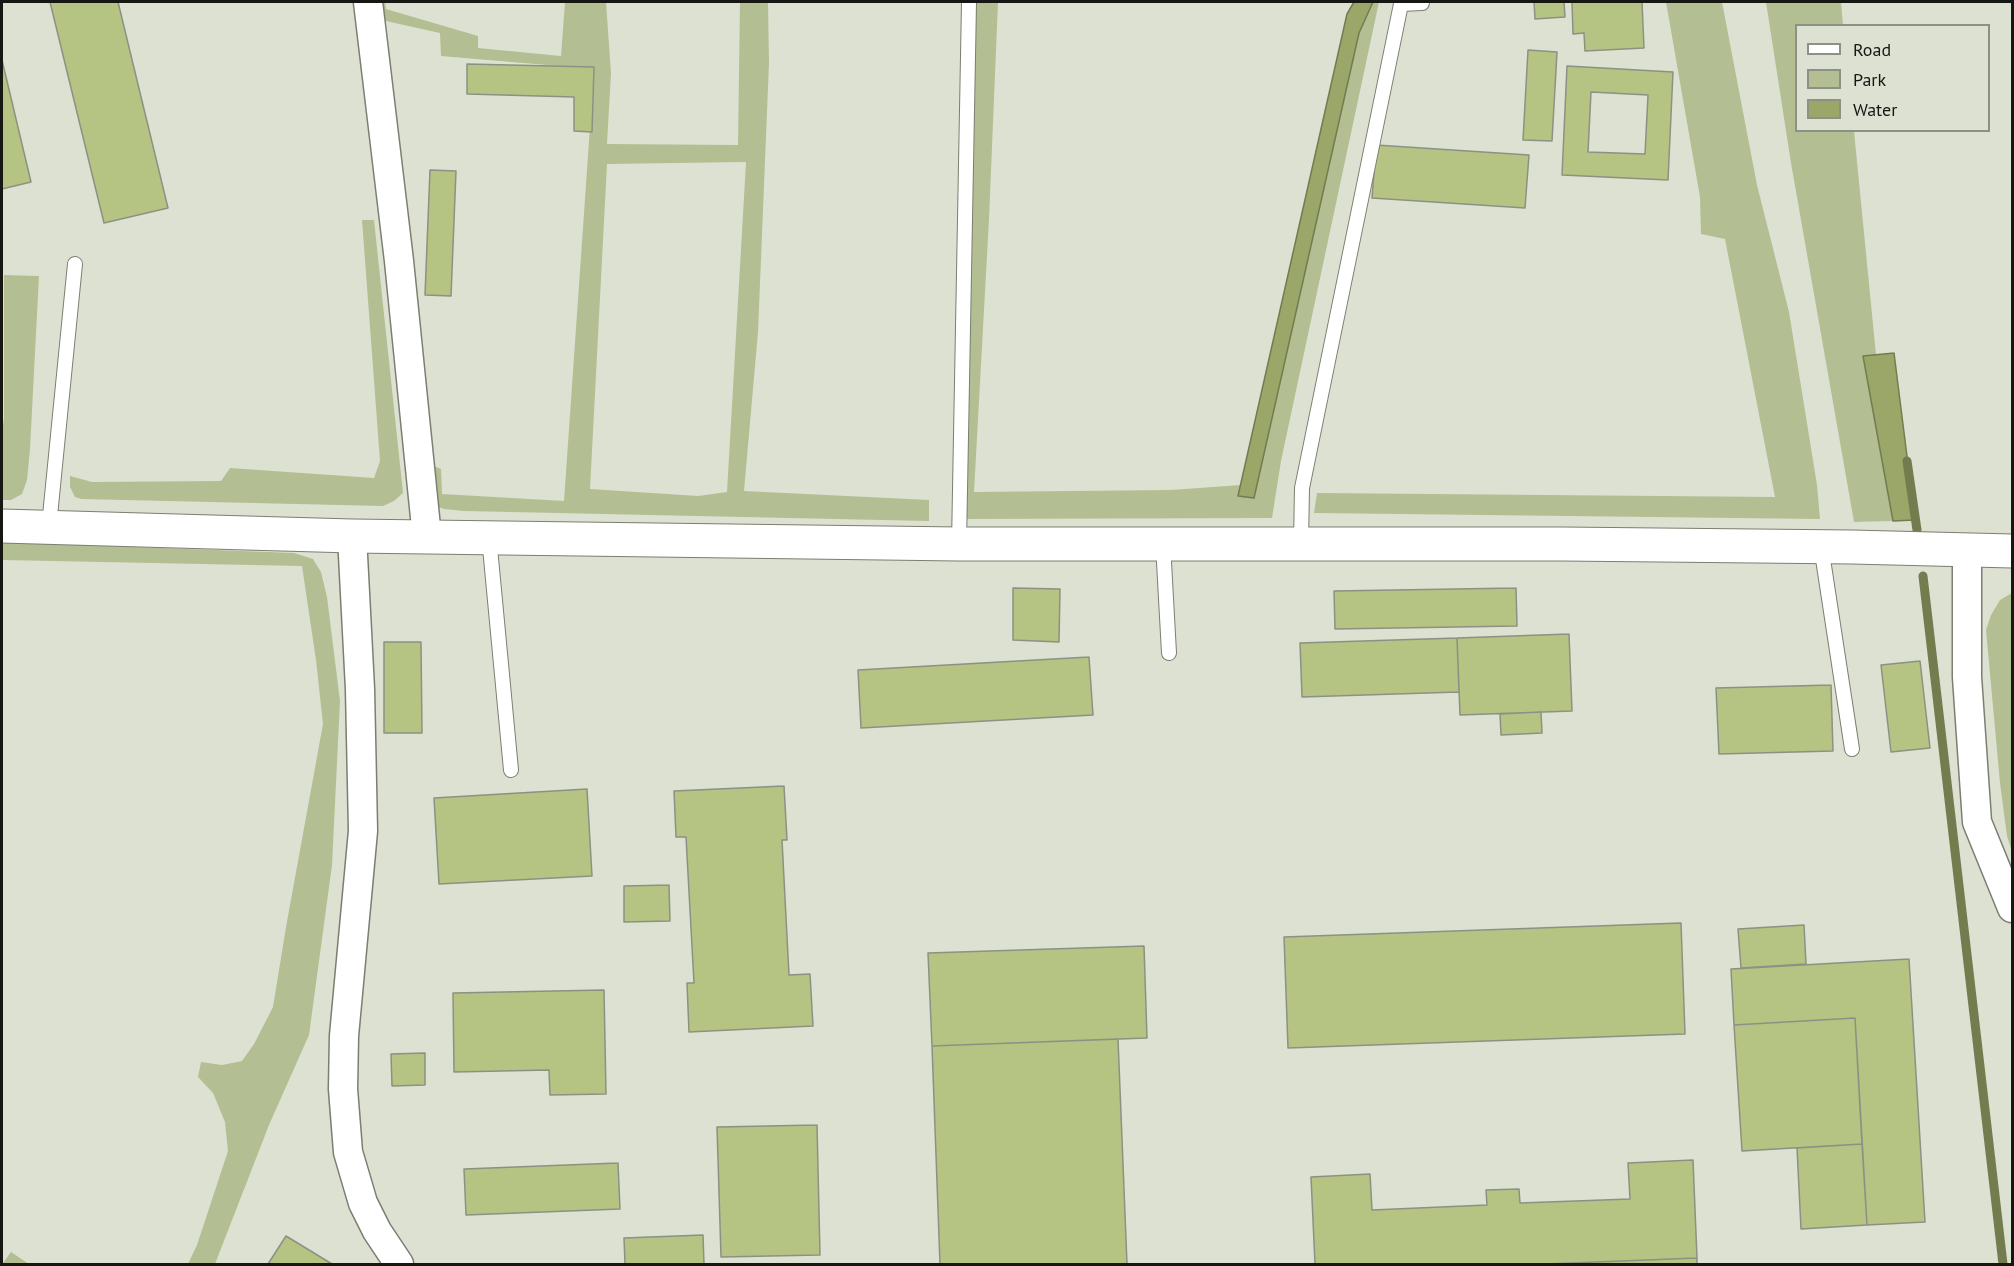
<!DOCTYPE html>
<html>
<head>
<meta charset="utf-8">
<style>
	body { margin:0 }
	#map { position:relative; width:2014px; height:1266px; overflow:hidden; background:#dde1d2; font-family:"PT Sans",sans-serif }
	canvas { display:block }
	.frame { position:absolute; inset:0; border:3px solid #161712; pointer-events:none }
	.legend { position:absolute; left:1795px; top:24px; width:195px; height:108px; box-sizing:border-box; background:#dde1d2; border:2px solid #8d9085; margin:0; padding:8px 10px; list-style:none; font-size:18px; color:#161712 }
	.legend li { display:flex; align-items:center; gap:12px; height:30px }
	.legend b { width:30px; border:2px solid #8d9085 }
</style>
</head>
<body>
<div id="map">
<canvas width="2014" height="1266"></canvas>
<div class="frame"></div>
<ul class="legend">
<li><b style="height:8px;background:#fff"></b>Road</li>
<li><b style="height:16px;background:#b4be93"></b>Park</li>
<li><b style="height:16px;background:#9aa769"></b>Water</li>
</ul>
</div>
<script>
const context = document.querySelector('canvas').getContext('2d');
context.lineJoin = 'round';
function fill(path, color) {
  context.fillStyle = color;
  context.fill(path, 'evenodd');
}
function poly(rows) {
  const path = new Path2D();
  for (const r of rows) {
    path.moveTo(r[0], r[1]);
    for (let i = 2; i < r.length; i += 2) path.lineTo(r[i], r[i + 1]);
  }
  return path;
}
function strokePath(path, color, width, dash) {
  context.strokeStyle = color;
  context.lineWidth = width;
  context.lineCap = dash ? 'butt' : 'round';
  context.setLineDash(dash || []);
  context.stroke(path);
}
const green = poly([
	[376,2,385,2,386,9,478,36,478,48,561,56,565,2,606,2,611,73,607,144,738,145,740,2,768,2,769,63,758,332,744,491,929,500,929,521,464,511,444,509,433,505,429,464,441,469,442,494,564,501,594,69,441,56,440,33,377,19],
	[746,162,727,492,698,496,590,489,607,164],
	[967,2,998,2,989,219,974,492,1171,490,1241,485,1359,33,1373,2,1379,2,1281,461,1272,518,959,519,959,180],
	[1666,2,1722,2,1757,185,1789,312,1817,485,1820,519,1314,513,1317,493,1775,497,1725,239,1701,234,1700,197],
	[1766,2,1841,2,1843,25,1796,26,1796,130,1854,131,1876,355,1863,356,1893,521,1854,522,1791,163],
	[362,220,374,220,403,493,394,501,383,506,81,499,75,497,70,487,70,476,92,482,221,481,230,468,374,478,380,461],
	[4,275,39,276,30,449,27,480,22,494,11,500,2,500,2,434,4,418],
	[2,542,294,553,313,559,321,572,327,597,340,701,332,865,309,1035,269,1125,215,1264,188,1264,197,1245,228,1151,225,1122,213,1093,198,1077,201,1062,222,1065,242,1061,254,1044,273,1007,286,927,323,724,316,660,302,566,2,560],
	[2012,593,2012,852,2007,836,2000,783,1986,630,1991,615,2000,600],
	[11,1252,29,1264,5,1264,3,1263]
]);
const water = poly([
	[1354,2,1373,2,1359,33,1254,498,1238,496,1347,14,1354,2],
	[1894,353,1915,520,1893,521,1863,356,1894,353]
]);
const stream = poly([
	[1907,461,1917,530],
	[1923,576,2003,1264]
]);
const building = poly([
	[50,2,118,2,168,208,104,223,50,2],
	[1534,2,1564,2,1565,17,1535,19,1534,2],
	[1572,2,1642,2,1644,48,1585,51,1584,33,1573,34,1572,2],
	[1528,50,1557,52,1552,141,1523,140,1528,50],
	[2,60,31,182,2,189,2,60],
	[467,64,594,67,592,132,574,131,574,97,467,94,467,64],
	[1567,66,1673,72,1668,180,1562,175,1567,66],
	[1591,92,1648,95,1645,154,1588,152,1591,92],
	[1376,145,1529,155,1525,208,1372,198,1376,145],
	[430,170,456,171,451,296,425,295,430,170],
	[1013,588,1060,589,1059,642,1013,640,1013,588],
	[1516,588,1517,626,1335,629,1334,591,1516,588],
	[1569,634,1572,711,1460,715,1457,638,1569,634],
	[1457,638,1459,692,1302,697,1300,643,1457,638],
	[384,642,421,642,422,733,384,733,384,642],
	[1089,657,1093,715,861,728,858,670,1089,657],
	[1920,661,1930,748,1891,752,1881,665,1920,661],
	[1831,685,1833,751,1719,754,1716,688,1831,685],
	[1541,712,1542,733,1501,735,1500,714,1541,712],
	[784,786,787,840,782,840,789,975,810,974,813,1026,689,1032,687,983,694,983,686,837,676,837,674,791,784,786],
	[587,789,592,876,439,884,434,798,587,789],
	[669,885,670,921,624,922,624,886,669,885],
	[1681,923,1685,1034,1288,1048,1284,937,1681,923],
	[1804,925,1806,964,1741,968,1738,929,1804,925],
	[1144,946,1147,1038,932,1046,928,953,1144,946],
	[1909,959,1925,1222,1867,1225,1855,1018,1734,1025,1731,969,1909,959],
	[604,990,606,1094,550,1095,549,1070,454,1072,453,993,604,990],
	[1855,1018,1862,1144,1742,1151,1734,1025,1855,1018],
	[1118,1039,1127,1264,940,1264,932,1046,1118,1039],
	[425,1053,425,1085,392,1086,391,1054,425,1053],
	[817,1125,820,1255,721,1257,717,1127,817,1125],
	[1862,1144,1867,1225,1801,1229,1797,1148,1862,1144],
	[1693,1160,1697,1258,1546,1264,1315,1264,1311,1177,1370,1174,1372,1210,1487,1205,1486,1190,1519,1189,1520,1203,1630,1199,1628,1163,1693,1160],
	[618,1163,620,1209,466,1215,464,1169,618,1163],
	[703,1235,704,1264,625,1264,624,1238,703,1235],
	[286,1236,332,1264,268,1264,286,1236],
	[1697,1258,1697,1264,1546,1264,1697,1258]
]);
const lane = poly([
	[49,526,75,264],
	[489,537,511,770],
	[1301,542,1302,488,1401,4,1422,3],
	[959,544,969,2],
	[1163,544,1169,653],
	[1821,546,1852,749]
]);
const street = poly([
	[368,2,399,261,427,537],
	[352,536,360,689,363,831,344,1036,343,1089,348,1152,363,1203,377,1231,399,1264],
	[1967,550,1967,677,1977,822,2012,908]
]);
const secondary = poly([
	[2,526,352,536,959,544,1562,544,1852,547,2012,551]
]);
fill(green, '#b4be93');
fill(water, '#9aa769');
strokePath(water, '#727c4f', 1.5);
strokePath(stream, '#727c4f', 9);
fill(building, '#b5c383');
strokePath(building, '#8d9183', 1.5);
strokePath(lane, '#7b7e70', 16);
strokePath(street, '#7b7e70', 31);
strokePath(secondary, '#7b7e70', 35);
strokePath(lane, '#fff', 14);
strokePath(street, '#fff', 28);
strokePath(secondary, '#fff', 33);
</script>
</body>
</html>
